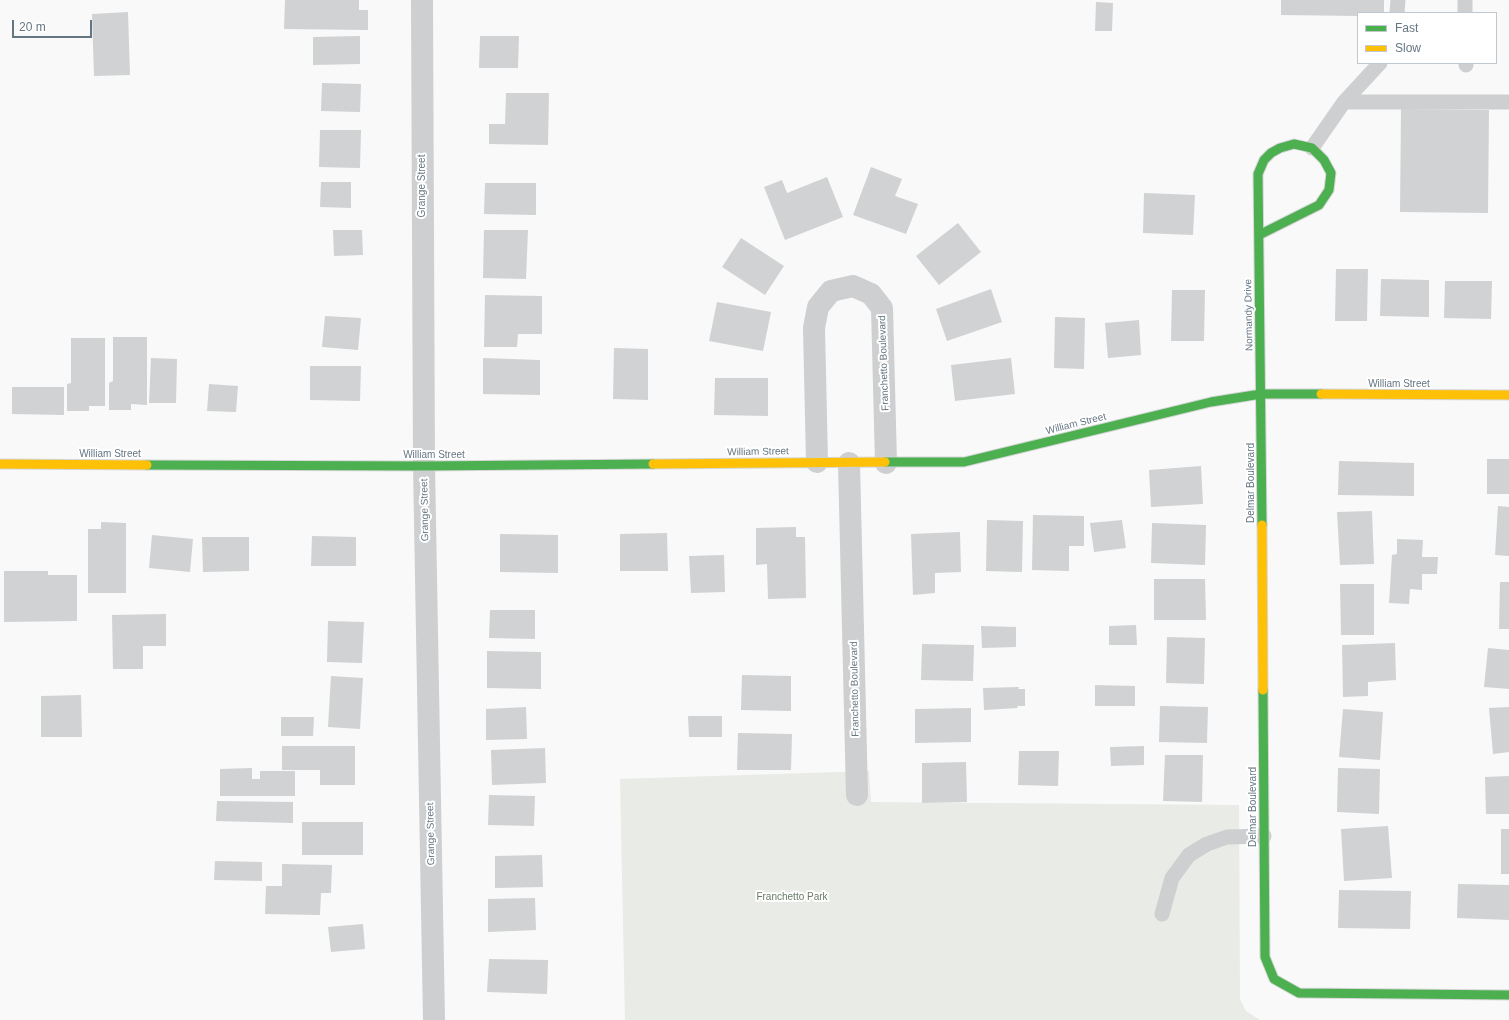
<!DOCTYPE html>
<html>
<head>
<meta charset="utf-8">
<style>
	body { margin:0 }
	#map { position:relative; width:1509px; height:1020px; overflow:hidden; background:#f9f9f9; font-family:Arial,sans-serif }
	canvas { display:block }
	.legend { position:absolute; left:1357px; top:12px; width:140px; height:52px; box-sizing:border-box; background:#fff; border:1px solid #c1c8cd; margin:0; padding:5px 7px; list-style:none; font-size:12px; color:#657683 }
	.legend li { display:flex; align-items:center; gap:8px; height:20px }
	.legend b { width:20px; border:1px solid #c1c8cd }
	.scale { position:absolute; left:12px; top:20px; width:80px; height:18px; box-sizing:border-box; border:2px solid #657683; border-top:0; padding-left:5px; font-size:12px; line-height:14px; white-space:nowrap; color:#657683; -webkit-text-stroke:3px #fff; paint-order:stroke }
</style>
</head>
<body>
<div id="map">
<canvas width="1509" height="1020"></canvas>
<ul class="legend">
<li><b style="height:5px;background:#4caf50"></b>Fast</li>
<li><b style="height:5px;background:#ffc107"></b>Slow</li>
</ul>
<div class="scale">20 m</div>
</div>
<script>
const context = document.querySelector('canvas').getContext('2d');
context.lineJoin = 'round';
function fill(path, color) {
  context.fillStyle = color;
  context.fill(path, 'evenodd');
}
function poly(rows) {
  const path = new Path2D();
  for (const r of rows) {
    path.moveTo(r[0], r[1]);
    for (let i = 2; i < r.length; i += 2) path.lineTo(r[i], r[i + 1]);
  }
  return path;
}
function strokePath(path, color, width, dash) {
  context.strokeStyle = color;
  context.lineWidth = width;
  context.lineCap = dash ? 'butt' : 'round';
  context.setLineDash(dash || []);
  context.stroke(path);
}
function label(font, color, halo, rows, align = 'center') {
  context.font = font + ' Arial,sans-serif';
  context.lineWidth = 4;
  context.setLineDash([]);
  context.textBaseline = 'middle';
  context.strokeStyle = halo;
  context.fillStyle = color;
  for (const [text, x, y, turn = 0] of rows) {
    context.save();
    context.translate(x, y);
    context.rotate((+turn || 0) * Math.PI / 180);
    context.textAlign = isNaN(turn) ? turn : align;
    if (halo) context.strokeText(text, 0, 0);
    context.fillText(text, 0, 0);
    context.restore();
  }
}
const green = poly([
	[869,771,871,802,1239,805,1240,999,1246,1011,1260,1020,625,1020,620,779]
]);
const building = poly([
	[285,0,359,0,359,10,368,10,368,30,284,29],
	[1281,0,1384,0,1384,13,1358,13,1358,16,1281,15],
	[1096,2,1113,3,1112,31,1095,31],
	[128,12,130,75,94,76,92,14],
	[360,36,360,64,313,65,313,37],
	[480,36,519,36,518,68,479,68],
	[322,83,361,84,360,112,321,111],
	[506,93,549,93,548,145,489,144,489,124,505,124],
	[1401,109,1489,110,1488,213,1400,212],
	[320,130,361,130,360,168,319,167],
	[871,167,902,179,895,196,918,204,906,234,853,215],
	[827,177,843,217,785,240,764,187,782,180,787,193],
	[321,182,351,182,351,208,320,207],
	[485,183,536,183,536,215,484,214],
	[1144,193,1195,195,1193,235,1143,233],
	[958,223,981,252,939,285,916,256],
	[333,230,362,230,363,255,334,256],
	[484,230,528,230,526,279,483,278],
	[741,238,784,266,765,295,722,267],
	[1336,269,1368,269,1367,321,1335,321],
	[1381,279,1429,280,1429,317,1380,316],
	[1445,281,1492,281,1491,319,1444,318],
	[991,289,1002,322,947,341,936,309],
	[1172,290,1205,290,1204,341,1171,341],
	[485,295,542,296,542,334,518,334,517,347,484,347],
	[717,302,771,312,763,351,709,341],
	[325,316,361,318,358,350,322,347],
	[1055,317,1085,318,1084,369,1054,368],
	[1139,320,1141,355,1108,358,1105,323],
	[113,337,147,337,147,405,131,404,131,410,109,410,109,383,113,381],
	[71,338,105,338,105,406,89,406,89,411,67,411,67,384,71,383],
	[614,348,648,349,648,400,613,399],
	[151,358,177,359,176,403,149,403],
	[483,358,540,360,540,395,483,394],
	[1011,358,1015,394,955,401,951,365],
	[310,366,361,366,360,401,310,400],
	[715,378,768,378,768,416,714,415],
	[209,384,238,386,236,412,207,411],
	[12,387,64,387,64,415,12,414],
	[1487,459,1509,459,1509,494,1487,494],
	[1339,461,1414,463,1414,496,1338,495],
	[1201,466,1203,504,1151,507,1149,470],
	[1498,506,1509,507,1509,556,1495,555],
	[1372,511,1374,564,1340,565,1337,512],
	[1033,515,1084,516,1084,546,1069,546,1069,571,1032,570],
	[987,520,1023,521,1022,572,986,571],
	[1122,520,1126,548,1094,552,1090,523],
	[101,522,126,523,126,593,88,593,88,529,101,529],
	[1152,523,1206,525,1205,565,1151,563],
	[796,527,796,537,805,537,806,598,768,599,767,564,756,565,756,528],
	[960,532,961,572,935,573,935,593,913,595,911,534],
	[667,533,668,571,620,571,620,534],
	[500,534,558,535,558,573,500,572],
	[152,535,193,539,190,572,149,568],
	[312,536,356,537,356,566,311,566],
	[202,537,249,537,249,571,203,572],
	[1397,539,1423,540,1422,557,1438,557,1437,574,1422,574,1422,590,1410,589,1409,604,1389,603,1392,555,1397,554],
	[724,555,725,592,691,593,689,556],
	[4,571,48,571,48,575,77,575,77,621,4,622],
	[1154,579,1205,579,1206,620,1154,620],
	[1500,582,1509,582,1509,629,1499,629],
	[1340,584,1374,584,1374,635,1341,635],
	[490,610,535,610,535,639,489,638],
	[166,614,166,646,143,646,143,669,113,669,112,615],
	[328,621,364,622,362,663,327,662],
	[1136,625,1137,645,1109,645,1109,626],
	[981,626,1016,627,1016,647,982,648],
	[1167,637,1205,638,1204,684,1166,683],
	[1395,643,1396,680,1368,682,1368,696,1343,697,1342,645],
	[922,644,974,645,973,681,921,680],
	[1488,648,1509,650,1509,689,1484,687],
	[487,651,541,652,541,689,487,688],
	[742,675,791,676,791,711,741,710],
	[331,676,363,678,360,729,328,727],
	[1095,685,1135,686,1135,706,1095,706],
	[1019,687,1018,689,1025,689,1025,706,1017,706,1018,708,984,710,983,688],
	[81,695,82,737,41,737,41,696],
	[1160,706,1208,707,1207,743,1159,742],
	[526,707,527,739,486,740,486,709],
	[1509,707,1509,752,1493,754,1489,708],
	[971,708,971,742,915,743,915,709],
	[1343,709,1383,712,1380,760,1339,757],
	[688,716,722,716,722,737,689,737],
	[281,717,314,717,313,736,281,736],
	[738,733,792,734,791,770,737,770],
	[282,746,355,746,355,785,320,785,320,770,282,770],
	[1144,746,1144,765,1111,766,1110,747],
	[545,748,546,783,492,785,491,750],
	[1019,751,1059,751,1058,786,1018,785],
	[1165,755,1203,755,1202,802,1163,801],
	[966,762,967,802,922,803,922,763],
	[252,768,252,779,260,779,260,771,295,771,295,796,220,796,220,769],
	[1338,768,1380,769,1379,814,1337,812],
	[1509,776,1509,814,1486,814,1485,777],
	[489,795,535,796,534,826,488,825],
	[217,801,293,802,293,823,216,821],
	[302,822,363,822,363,855,302,855],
	[1388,826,1392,878,1344,881,1341,829],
	[1501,829,1509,829,1509,874,1501,874],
	[542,855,543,887,495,888,495,856],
	[215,861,262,862,262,881,214,880],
	[282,864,332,865,331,893,321,893,320,915,265,914,266,886,282,886],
	[1458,884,1509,885,1509,920,1457,918],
	[1339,890,1411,891,1410,929,1338,928],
	[535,898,536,930,488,932,488,899],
	[363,924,365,949,331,952,328,927],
	[489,959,548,960,547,994,487,992]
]);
const lane = poly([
	[1465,0,1465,13],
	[1397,13,1398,0],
	[1466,63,1466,65],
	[1344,102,1509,102],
	[1312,148,1344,102,1380,63],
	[1162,914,1172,878,1189,855,1207,844,1227,837,1264,836]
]);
const street = poly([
	[422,0,424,466,434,1020],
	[817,462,814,328,818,307,831,291,853,286,871,294,882,308,886,463],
	[849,463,857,795]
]);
const fast = poly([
	[1259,235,1319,205,1329,190,1331,173,1324,160,1312,148,1294,144,1280,148,1271,153,1264,160,1258,174,1262,525],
	[885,462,964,462,1211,402,1261,394,1321,394],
	[147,465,424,466,653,464],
	[1263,690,1265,957,1274,979,1299,993,1509,995]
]);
const slow = poly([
	[1321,394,1509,395],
	[0,464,147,465],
	[653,464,885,462],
	[1262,525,1263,690]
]);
const streetNames = [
	["Grange Street",422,186,-90],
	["Normandy Drive",1249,315,-91],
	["Franchetto Boulevard",884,363,-92],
	["William Street",1399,384],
	["William Street",1076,424,-14],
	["William Street",758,452,-1],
	["William Street",110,454],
	["William Street",434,455],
	["Delmar Boulevard",1251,483,-90],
	["Grange Street",425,510,-91],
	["Franchetto Boulevard",855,689,-91],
	["Delmar Boulevard",1253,807,-90],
	["Grange Street",431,834,-91]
];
const parkNames = [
	["Franchetto Park",792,897]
];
fill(green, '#e8ebe6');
fill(building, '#d0d2d3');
strokePath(fast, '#d5d6d7', 11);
strokePath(slow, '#d5d6d7', 11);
strokePath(lane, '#cecfd0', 15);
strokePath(street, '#cecfd0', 22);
strokePath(fast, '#4caf50', 9);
strokePath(slow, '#ffc107', 9);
label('10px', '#657683', '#fff', streetNames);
label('10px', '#687a64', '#fff', parkNames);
</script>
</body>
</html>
